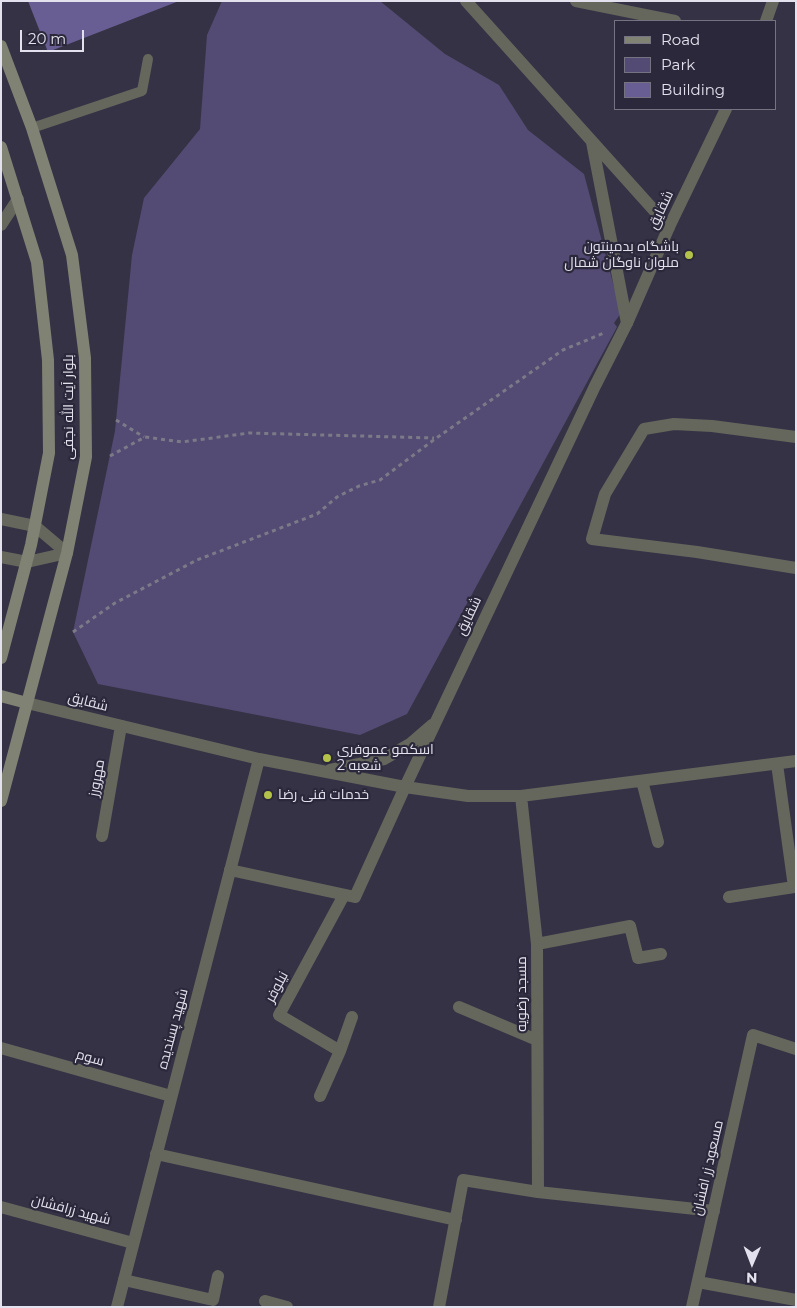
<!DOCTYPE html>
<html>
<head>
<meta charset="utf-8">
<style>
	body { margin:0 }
	#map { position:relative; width:797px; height:1308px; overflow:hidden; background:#363245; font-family:Montserrat,sans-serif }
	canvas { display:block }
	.frame { position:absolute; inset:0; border:2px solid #e3e1ed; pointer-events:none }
	.legend { position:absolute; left:614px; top:20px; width:162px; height:90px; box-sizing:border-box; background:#2c283b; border:1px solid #757282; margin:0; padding:6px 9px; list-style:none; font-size:15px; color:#e3e1ed }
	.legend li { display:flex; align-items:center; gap:10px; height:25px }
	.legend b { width:25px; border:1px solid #757282 }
	.north { position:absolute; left:727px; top:1238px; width:50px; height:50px; -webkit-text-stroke:4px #2c283b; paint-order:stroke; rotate:181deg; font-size:14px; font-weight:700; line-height:20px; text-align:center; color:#e3e1ed }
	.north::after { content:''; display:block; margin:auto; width:18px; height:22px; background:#e3e1ed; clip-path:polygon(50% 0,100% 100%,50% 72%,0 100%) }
	.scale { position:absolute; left:20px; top:30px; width:64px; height:22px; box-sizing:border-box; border:2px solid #e3e1ed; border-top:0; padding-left:6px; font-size:15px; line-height:18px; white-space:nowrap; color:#e3e1ed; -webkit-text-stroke:4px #2c283b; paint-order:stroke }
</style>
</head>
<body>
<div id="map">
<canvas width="797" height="1308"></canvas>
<div class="frame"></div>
<ul class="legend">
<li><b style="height:6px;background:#808273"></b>Road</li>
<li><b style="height:14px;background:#534b73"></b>Park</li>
<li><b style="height:14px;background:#695e94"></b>Building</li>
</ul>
<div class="north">N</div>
<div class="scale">20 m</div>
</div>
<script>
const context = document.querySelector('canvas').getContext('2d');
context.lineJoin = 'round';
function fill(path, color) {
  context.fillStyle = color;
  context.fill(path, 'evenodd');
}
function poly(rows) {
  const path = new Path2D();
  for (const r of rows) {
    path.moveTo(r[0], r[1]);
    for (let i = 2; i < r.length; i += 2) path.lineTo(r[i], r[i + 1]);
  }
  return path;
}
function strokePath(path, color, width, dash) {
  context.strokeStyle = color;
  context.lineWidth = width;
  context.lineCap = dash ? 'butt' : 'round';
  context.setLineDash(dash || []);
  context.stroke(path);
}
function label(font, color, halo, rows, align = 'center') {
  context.font = font + ' Montserrat,Cairo,sans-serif';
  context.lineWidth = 4.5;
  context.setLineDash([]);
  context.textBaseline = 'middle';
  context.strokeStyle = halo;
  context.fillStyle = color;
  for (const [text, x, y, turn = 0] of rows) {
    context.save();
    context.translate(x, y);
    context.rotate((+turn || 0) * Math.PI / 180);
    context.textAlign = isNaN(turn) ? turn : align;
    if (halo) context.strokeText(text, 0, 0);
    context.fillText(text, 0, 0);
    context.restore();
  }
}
const green = poly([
	[222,1,380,1,445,54,499,85,528,130,584,174,621,313,614,323,617,327,407,714,360,735,98,684,73,632,115,431,132,255,144,198,200,129,207,35]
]);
const building = poly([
	[28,1,179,1,48,52]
]);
const path = poly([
	[116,420,144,437],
	[110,456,145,437,182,442,249,433,434,438],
	[73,632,115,603,197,560,317,514,337,497,359,486,380,480,435,439,563,350,604,333]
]);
const service = poly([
	[32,128,142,91,148,59]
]);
const minor = poly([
	[466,1,669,227],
	[576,1,675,21],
	[592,142,627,323],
	[1,225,18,199],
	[796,437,712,426,674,424,644,429,605,494,592,539,697,552,796,568],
	[642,781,658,842],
	[521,796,537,944,538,1192],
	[102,836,121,726],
	[230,870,355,897,405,787,468,796,521,796,796,761],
	[729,897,794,887,777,764],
	[537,944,630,926,638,958,661,954],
	[459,1007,537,1040],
	[1,1048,171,1096],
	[340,1051,352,1017],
	[320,1096,340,1051,279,1015,344,895],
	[156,1154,456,1220],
	[1,1207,133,1243],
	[124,1280,213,1300,218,1276],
	[698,1282,796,1300],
	[265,1301,287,1307],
	[439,1307,463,1180,538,1192,714,1211],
	[692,1307,753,1035,796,1049]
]);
const tertiary = poly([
	[766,21,773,1],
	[1,519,35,526,67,553],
	[1,557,27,562,67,553],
	[27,703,259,759,405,787,595,386,627,323,669,227,726,109],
	[330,770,384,759,410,744,432,725],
	[117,1307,259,759]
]);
const secondary = poly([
	[1,46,32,128,72,255,85,358,86,457,67,553,1,801],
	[1,147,37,262,48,360,49,453,31,545,1,658],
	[1,696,27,703]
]);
const markers = [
	[689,255,5,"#b5c249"],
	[327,758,5,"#b5c249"],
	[268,795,5,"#b5c249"]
];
const streetNames = [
	["شقایق",661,210,-65],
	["بلوار آیت الله نجفی",69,407,-90],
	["شقایق",469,616,-65],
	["شقایق",88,702,14],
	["مهرورز",97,778,-80],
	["نیلوفر",277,987,-62],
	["مسجد رضویه",522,994,-90],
	["شهید پسندیده",173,1029,-75],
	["سوم",90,1058,16],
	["مسعود زر افشان",708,1168,-77],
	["شهید زرافشان",71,1210,15]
];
const poiNames = [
	["باشگاه بدمینتون",679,247,"right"],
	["ملوان ناوگان شمال",679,263,"right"],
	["اسکمو عموفری",337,750],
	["شعبه 2",337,766],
	["خدمات فنی رضا",278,795]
];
fill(green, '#534b73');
fill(building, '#695e94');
strokePath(path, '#7c7989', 3, [4, 4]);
strokePath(service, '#65675d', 10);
strokePath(minor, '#65675d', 12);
strokePath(tertiary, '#65675d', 12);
strokePath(secondary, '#808273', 12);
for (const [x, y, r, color] of markers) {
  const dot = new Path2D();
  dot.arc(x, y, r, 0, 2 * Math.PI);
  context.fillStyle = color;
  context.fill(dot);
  strokePath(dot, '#2c283b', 2);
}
label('14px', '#e3e1ed', '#2c283b', streetNames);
label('14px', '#e3e1ed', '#2c283b', poiNames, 'left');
</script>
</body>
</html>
